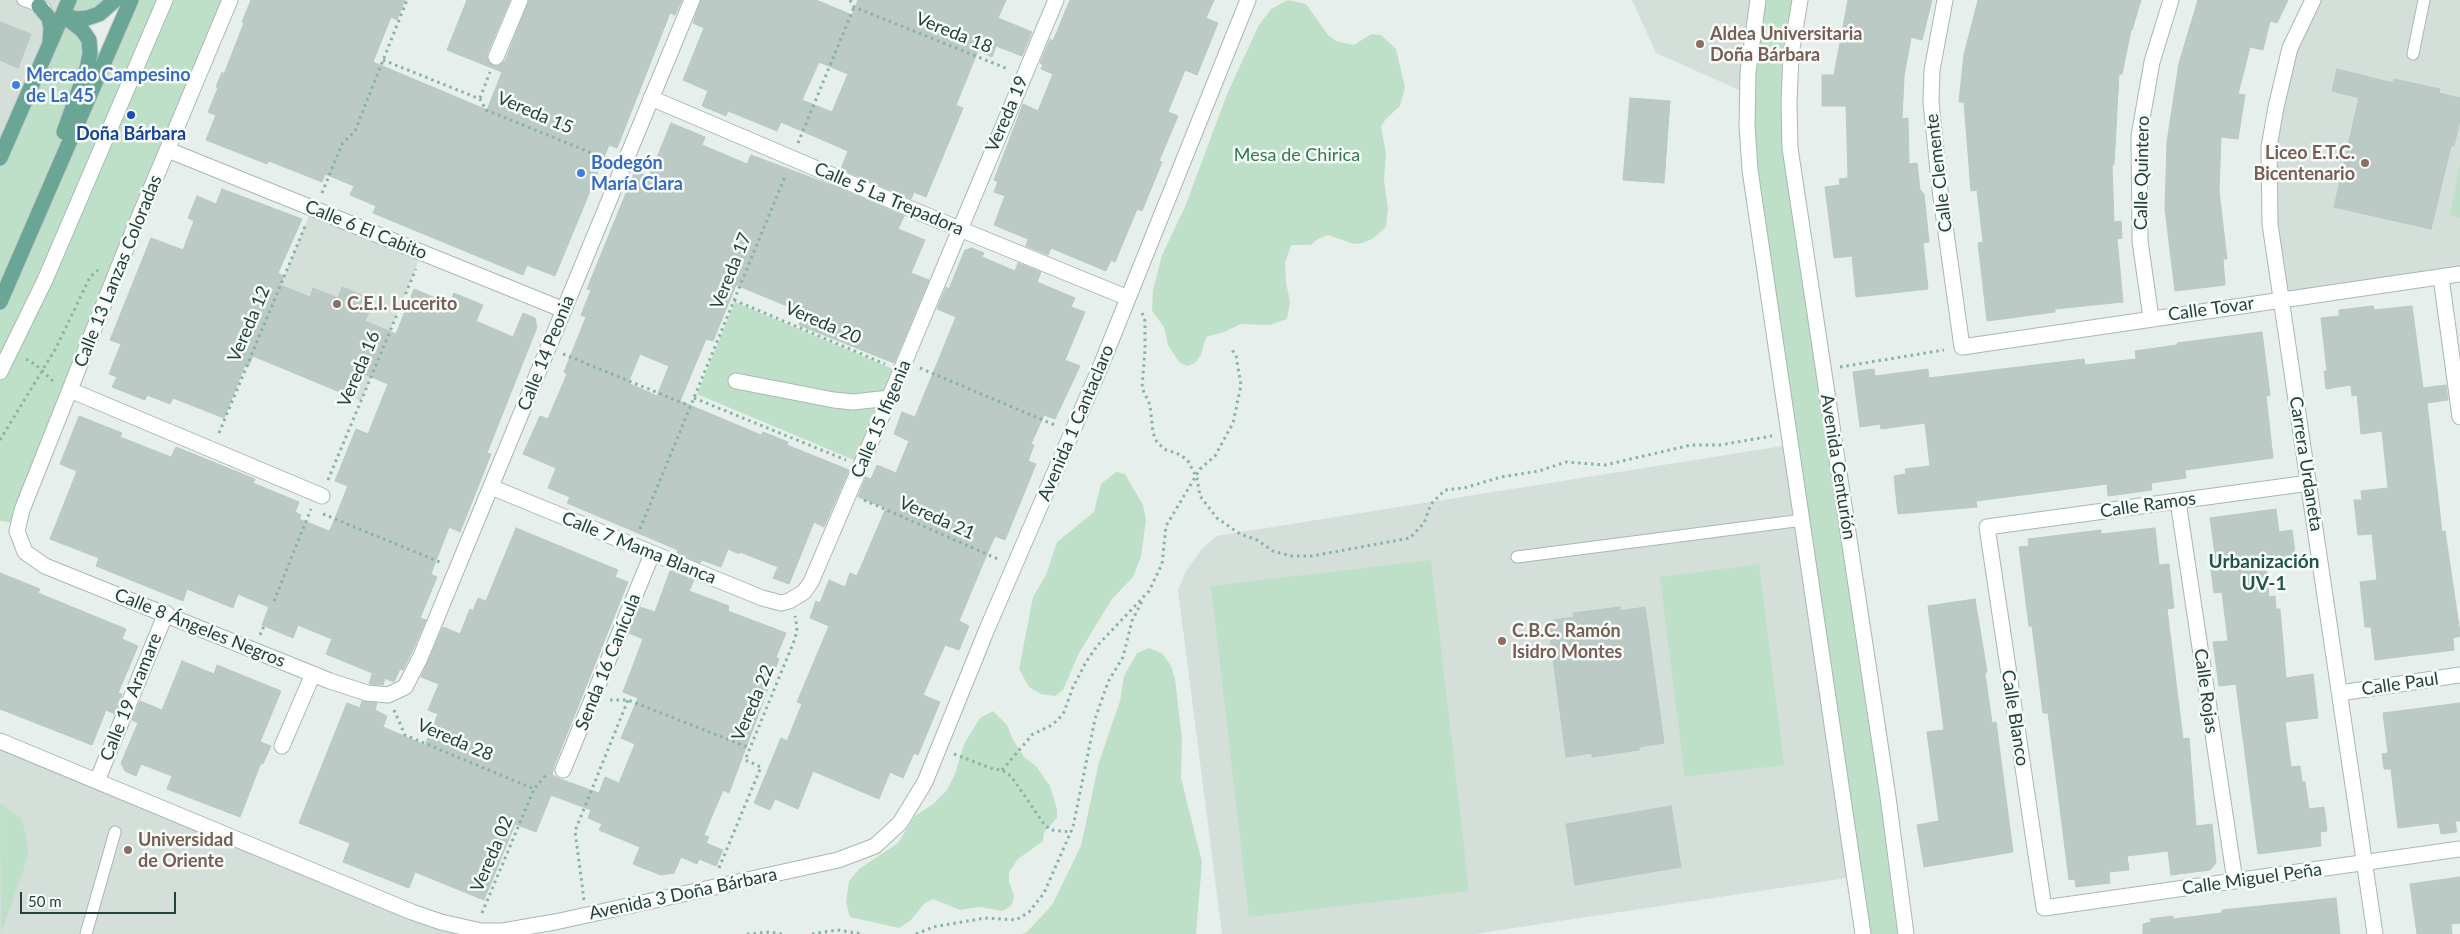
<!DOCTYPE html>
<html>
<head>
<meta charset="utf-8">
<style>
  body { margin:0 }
  #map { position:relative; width:2460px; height:934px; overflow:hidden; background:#e6efeb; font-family:Lato,sans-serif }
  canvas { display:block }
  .scale { position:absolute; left:20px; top:892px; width:156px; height:22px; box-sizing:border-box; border:2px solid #24423a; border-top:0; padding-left:6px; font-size:15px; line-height:18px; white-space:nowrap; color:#24423a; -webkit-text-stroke:4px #f7fbf9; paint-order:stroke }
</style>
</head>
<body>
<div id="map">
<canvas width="2460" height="934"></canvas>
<div class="scale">50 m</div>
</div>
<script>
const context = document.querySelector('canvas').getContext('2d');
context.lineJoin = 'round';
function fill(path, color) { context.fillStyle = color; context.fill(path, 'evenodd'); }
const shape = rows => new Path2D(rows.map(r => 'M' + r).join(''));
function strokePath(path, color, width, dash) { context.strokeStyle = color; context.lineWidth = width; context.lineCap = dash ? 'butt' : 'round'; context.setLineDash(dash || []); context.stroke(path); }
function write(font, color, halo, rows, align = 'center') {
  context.font = font + ' Lato,sans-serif'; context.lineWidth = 5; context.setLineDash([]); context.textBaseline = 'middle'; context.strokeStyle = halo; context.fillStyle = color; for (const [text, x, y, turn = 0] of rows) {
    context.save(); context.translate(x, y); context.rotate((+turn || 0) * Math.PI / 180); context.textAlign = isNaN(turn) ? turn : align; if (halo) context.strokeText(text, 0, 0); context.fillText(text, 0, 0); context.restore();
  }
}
const built = shape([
  [0,0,69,0,16,121,0,136],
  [1632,0,1756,0,1746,93,1656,53],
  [2313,0,2460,0,2460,274,2280,299,2277,277,2276,107],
  [312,208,422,253,361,401,253,355],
  [1789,445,1853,877,1474,934,1222,934,1178,590,1186,571,1201,550,1216,536],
  [0,744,471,934,0,934]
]);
const green = shape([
  [69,0,115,0,87,18,89,40,62,143,131,0,165,0,0,372,0,136,16,121],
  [166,0,229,0,16,523,0,521,0,375],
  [1288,0,1306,4,1328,35,1336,41,1354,45,1371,34,1381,35,1396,49,1405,87,1400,106,1386,119,1381,126,1386,154,1384,180,1388,208,1386,227,1372,239,1363,243,1354,244,1328,235,1318,239,1311,245,1291,245,1285,263,1286,283,1290,301,1287,319,1269,325,1241,324,1224,332,1206,337,1201,355,1195,363,1187,366,1179,362,1168,345,1164,327,1152,311,1153,290,1162,255,1185,207,1227,94,1259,25,1271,9],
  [1758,0,1800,0,1789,103,1906,934,1863,934,1750,170],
  [2460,164,2460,218,2450,215],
  [735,302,900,372,861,463,697,394],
  [1116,472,1125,474,1143,505,1146,520,1141,557,1133,577,1112,599,1079,653,1063,690,1055,696,1041,694,1029,687,1019,669,1033,597,1046,575,1057,542,1094,512,1101,484],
  [1431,560,1469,891,1249,917,1211,586],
  [1759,564,1784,765,1685,777,1660,577],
  [1149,648,1163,654,1171,666,1175,679,1182,738,1181,778,1202,862,1196,934,1022,934,1027,932,1052,905,1081,846,1099,762,1120,701,1124,676,1137,653],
  [993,711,1007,725,1012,738,1024,757,1036,766,1050,786,1057,809,1057,818,1044,832,1043,841,1018,859,1009,872,1009,882,1014,896,1012,905,1003,911,979,907,960,910,933,899,924,904,911,920,899,928,850,917,846,902,849,881,859,869,898,843,915,816,933,804,947,790,955,774,964,744,980,718],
  [0,803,21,818,26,834,28,856,1,934]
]);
const building = shape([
  [251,0,405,0,397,20,391,17,373,62,487,110,502,72,447,50,467,0,510,0,487,54,489,63,497,66,505,61,529,0,682,0,675,15,670,13,617,148,609,145,555,276,527,265,523,275,373,213,376,206,350,195,354,186,325,174,322,182,269,161,267,164,206,140,216,115,208,112,218,88,216,87,222,72,224,74,244,23,242,22,251,0],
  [701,0,816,0,852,15,858,0,1006,0,998,18,1032,32,1022,56,996,46,992,57,978,51,956,105,963,108,926,197,914,192,911,199,841,169,848,151,781,122,777,131,728,111,726,116,702,106,708,91,683,80,704,28,693,23,701,0],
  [819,62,848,74,832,112,802,100,819,62],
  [1070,0,1214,0,1206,18,1218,23,1197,75,1185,70,1168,112,1178,116,1159,161,1162,162,1142,211,1137,209,1115,262,1111,260,1106,271,1051,248,1048,255,1026,246,1028,239,994,225,1005,196,994,192,998,182,994,180,1023,104,1038,111,1053,74,1041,69,1043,65,1040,63,1050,39,1053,41,1070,0],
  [1848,0,1932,0,1922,40,1911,37,1904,77,1902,119,1908,118,1909,164,1917,163,1920,190,1924,194,1929,242,1923,243,1928,289,1856,297,1852,256,1834,258,1825,187,1840,185,1839,179,1848,178,1846,106,1822,106,1822,75,1834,75,1848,0],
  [1978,0,2141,0,2132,30,2131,30,2122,74,2119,74,2114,165,2112,165,2114,222,2121,221,2122,238,2117,239,2123,302,2055,309,2055,312,1987,321,1978,243,1983,242,1977,190,1971,191,1964,102,1959,102,1964,55,1978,0],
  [2198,0,2288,0,2277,23,2270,21,2263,50,2250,47,2238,94,2245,95,2238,139,2221,137,2219,191,2227,259,2223,259,2225,285,2175,291,2165,209,2167,142,2179,63,2198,0],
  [0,22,31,34,18,68,0,60,0,22],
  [2337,69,2393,83,2394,79,2440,89,2439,93,2460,98,2460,121,2454,146,2451,146,2431,229,2334,207,2359,98,2332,91,2337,69],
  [1630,98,1670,101,1664,183,1623,180,1630,98],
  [671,123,705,137,702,145,747,164,751,155,834,186,904,216,898,229,925,240,911,273,929,280,894,363,799,325,804,313,736,285,713,341,706,339,680,401,761,435,763,432,788,442,787,445,849,470,824,527,814,522,789,584,773,578,778,567,740,552,739,554,728,549,721,567,702,560,700,563,677,553,678,550,567,503,570,497,548,488,556,468,523,454,540,416,548,419,567,374,564,372,586,317,581,315,591,290,587,289,635,171,649,177,671,123],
  [640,354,669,366,657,396,628,383,640,354],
  [222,189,302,219,278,273,284,276,280,285,310,297,313,288,338,298,342,287,374,300,365,321,396,334,414,289,450,304,454,293,483,305,476,321,513,337,523,313,535,318,537,327,487,453,491,454,460,532,449,527,431,574,437,577,420,618,426,620,411,654,403,670,400,669,394,682,326,654,332,639,298,625,293,638,262,625,269,607,238,594,233,608,187,589,183,601,96,566,99,558,50,539,77,471,60,464,79,416,122,433,120,437,171,457,176,447,255,479,253,483,299,502,295,512,301,515,299,519,329,531,331,528,348,486,335,481,356,429,368,434,388,384,357,371,347,395,253,356,248,367,245,365,224,418,173,398,170,404,147,395,145,400,112,387,117,377,109,374,121,344,110,340,151,238,183,250,194,221,188,218,197,196,216,204,222,189],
  [972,248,984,253,982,257,1015,271,1018,263,1041,272,1037,282,1075,298,1071,307,1085,312,1065,360,1080,366,1055,419,1044,415,1031,444,1034,445,1028,461,1036,464,1005,540,995,536,990,547,959,621,969,626,959,650,945,645,923,695,940,702,918,755,914,753,903,778,890,772,879,799,813,771,798,809,775,799,770,810,754,803,781,738,787,741,802,704,797,702,829,626,810,618,816,601,820,603,829,580,845,587,850,573,857,576,886,508,858,497,866,477,871,479,877,465,896,473,909,441,894,434,902,412,915,417,956,317,937,309,946,287,949,289,965,250,972,248],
  [2373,306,2374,310,2412,306,2423,388,2446,385,2448,400,2427,403,2442,532,2445,531,2460,633,2460,636,2453,638,2454,650,2375,660,2371,627,2365,627,2360,582,2377,580,2372,534,2358,535,2354,500,2362,500,2361,491,2388,488,2382,431,2361,434,2357,395,2352,396,2351,385,2326,389,2324,371,2327,371,2321,318,2339,316,2339,310,2373,306],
  [2262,332,2270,395,2266,396,2273,458,2185,470,2186,478,2151,483,2152,490,2108,496,2107,484,1976,501,1977,507,1898,514,1894,476,1906,474,1905,469,1930,466,1925,423,1881,429,1880,424,1860,427,1853,372,1874,369,1875,376,1928,369,1929,378,2084,359,2085,365,2136,359,2135,351,2177,345,2177,343,2262,332],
  [2276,509,2279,532,2292,530,2296,561,2266,564,2269,597,2275,596,2276,609,2280,609,2286,678,2313,674,2318,718,2285,722,2291,767,2300,766,2302,782,2305,782,2309,809,2324,807,2327,831,2320,832,2321,846,2258,854,2236,684,2219,686,2213,642,2228,641,2222,592,2214,593,2210,562,2216,561,2210,518,2276,509],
  [516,528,618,570,615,577,628,582,554,766,552,775,560,779,599,793,605,777,619,783,635,744,621,738,638,698,623,692,643,639,629,633,640,607,655,612,670,571,694,580,689,591,729,606,728,611,786,633,776,657,779,659,729,793,723,790,704,835,709,837,706,843,723,850,716,866,699,859,697,864,681,857,674,873,661,875,633,864,640,847,599,830,602,824,588,818,591,810,551,795,536,832,515,824,484,900,415,872,409,888,343,862,350,843,299,823,347,703,360,708,362,701,377,703,375,710,387,716,383,727,425,745,438,714,428,710,439,684,421,677,443,627,460,634,470,609,473,611,478,598,486,601,516,528],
  [2155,528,2159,565,2169,564,2174,608,2167,609,2183,739,2189,738,2196,826,2212,824,2216,863,2210,870,2171,875,2168,851,2127,856,2129,870,2109,872,2110,883,2076,887,2075,879,2069,880,2048,713,2043,713,2032,626,2029,626,2019,547,2029,546,2028,539,2101,530,2101,534,2155,528],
  [0,573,40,589,38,593,126,629,122,639,138,646,118,693,122,694,115,714,106,710,92,745,0,709,0,573],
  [1975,599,1987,672,1985,673,1992,723,1996,722,2013,852,1924,867,1917,825,1939,821,1927,732,1944,730,1928,606,1975,599],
  [1620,607,1620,611,1645,607,1664,743,1639,747,1639,750,1592,757,1592,753,1566,757,1548,621,1574,617,1573,613,1620,607],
  [182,661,214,674,217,665,281,691,260,742,271,746,263,764,261,763,240,817,167,789,172,776,141,764,136,776,125,771,121,763,138,723,132,720,140,701,162,710,182,661],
  [372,674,385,678,383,685,369,684,372,674],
  [2460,703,2460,821,2455,821,2457,832,2441,834,2439,823,2398,828,2391,769,2384,769,2382,754,2388,753,2383,713,2460,703],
  [1671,806,1681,867,1575,885,1566,824,1671,806],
  [2460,877,2460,923,2451,924,2452,934,2417,934,2410,884,2460,877],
  [2336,898,2340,934,2143,934,2143,924,2151,922,2150,919,2173,916,2173,919,2222,913,2222,910,2336,898]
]);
const path = shape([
  [850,0,854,7,1008,69],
  [383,60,480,99,486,110,609,160],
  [480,98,490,72],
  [798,143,854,7],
  [322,193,342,144,355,131,407,0],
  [734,300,885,364],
  [1142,313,1145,321,1145,350,1142,388,1150,405,1153,433,1157,442,1164,449,1181,455,1188,461,1197,478,1200,496,1217,518,1240,534,1257,540,1273,551,1291,556,1312,556,1410,538,1424,523,1431,504,1445,490,1464,488,1501,477,1539,471,1566,462,1605,465,1691,445,1720,445,1772,436],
  [563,354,690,406],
  [26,359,36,365,54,382],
  [1840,367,1944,350],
  [920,368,1057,426],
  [694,398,846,460],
  [219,433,306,224],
  [0,440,56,348,90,277,98,270],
  [328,480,416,269],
  [864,500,998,559],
  [323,514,442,563],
  [640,529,786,174],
  [274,601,311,509],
  [260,635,264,626],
  [610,700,628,700,750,748],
  [394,710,405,735,534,789],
  [954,754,993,769,1002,770,1011,776,1044,824,1051,830,1071,832],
  [1002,770,1033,734,1050,726,1058,720,1064,712,1073,687,1086,662,1097,646,1149,591,1162,564,1166,526,1200,469,1215,456,1233,423,1241,385,1236,356,1231,348],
  [719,868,761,767,745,760,795,639,797,628,795,616],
  [584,900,575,831,628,700],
  [482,913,534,789,546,775],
  [747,934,769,932,782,934],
  [812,934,837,930,863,934],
  [916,934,933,927,985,918,1016,920,1029,912,1044,893,1073,827,1095,719,1108,682,1123,657,1132,621,1143,599]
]);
const service = shape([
  [23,0,45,8],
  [2413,54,2424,0],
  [1517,557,1803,520],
  [86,934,115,832]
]);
const minor = shape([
  [230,0,129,241,22,510,17,531,25,552,45,566,330,681,367,693,388,695,405,687,420,658,692,0],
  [1758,0,1748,72,1747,125,1750,170,1863,934],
  [1800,0,1791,54,1789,103,1790,148,1888,797,1906,934],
  [1945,0,1932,70,1931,102,1940,190,1962,347,2460,274],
  [2313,0,2290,48,2276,107,2269,147,2270,224,2375,934],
  [496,57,520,0],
  [651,98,911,209,1128,298],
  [168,150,564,310],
  [2441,277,2460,417],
  [2151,318,2140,241,2139,136,2152,62,2171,0],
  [0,372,45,280,165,0],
  [736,381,834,400,853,402,890,398],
  [70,390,322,496],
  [2309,483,1987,527,2044,908,2460,849],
  [491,487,762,598,781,603,789,601,804,592,811,582,868,449,1056,0],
  [2178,501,2235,881],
  [2340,693,2460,675],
  [0,741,412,912,441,922,481,931,503,931,555,922,838,860,875,846,900,823,925,782,987,629,1102,363,1248,0],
  [282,746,313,674],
  [563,770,652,554],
  [97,781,166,613]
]);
const primary = shape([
  [39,6,49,18,51,28,50,41],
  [63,15,82,30,89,40,90,54,87,68,64,132],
  [66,16,77,19,87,18,99,14,115,0],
  [0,158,69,0],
  [0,302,131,0]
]);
const markers = [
  [1700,44,5,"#8d6e63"],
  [16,85,5,"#3f7fe0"],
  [131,115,5,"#1a4fb4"],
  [2365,163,5,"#8d6e63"],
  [581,173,5,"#3f7fe0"],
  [337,304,5,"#8d6e63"],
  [1502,641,5,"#8d6e63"],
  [128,850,5,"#8d6e63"]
];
const streetNames = [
  ["Vereda 18",954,33,22],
  ["Vereda 15",535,113,23],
  ["Vereda 19",1007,114,-67],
  ["Calle Clemente",1939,173,-97],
  ["Calle Quintero",2142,173,-89],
  ["Calle 5 La Trepadora",889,199,23],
  ["Calle 6 El Cabito",366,230,22],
  ["Calle 13 Lanzas Coloradas",118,271,-68],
  ["Vereda 17",731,271,-68],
  ["Calle Tovar",2211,309,-8],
  ["Vereda 20",823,323,23],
  ["Vereda 12",249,324,-67],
  ["Calle 14 Peonia",546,353,-68],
  ["Vereda 16",359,369,-67],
  ["Calle 15 Ifigenia",881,419,-67],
  ["Avenida 1 Cantaclaro",1076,423,-67],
  ["Carrera Urdaneta",2306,464,81],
  ["Avenida Centurión",1838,467,81],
  ["Calle Ramos",2148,505,-8],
  ["Vereda 21",937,518,24],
  ["Calle 7 Mama Blanca",639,548,22],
  ["Calle 8 Ángeles Negros",200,628,22],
  ["Senda 16 Canícula",608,662,-68],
  ["Calle Paul",2400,684,-8],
  ["Calle Rojas",2206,691,82],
  ["Calle 19 Aramare",131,697,-68],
  ["Vereda 22",753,703,-67],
  ["Calle Blanco",2015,718,81],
  ["Vereda 28",455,740,23],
  ["Vereda 02",492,854,-67],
  ["Calle Miguel Peña",2252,879,-8],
  ["Avenida 3 Doña Bárbara",683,894,-12]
];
const educationNames = [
  ["Aldea Universitaria",1710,34],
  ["Doña Bárbara",1710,55],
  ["Liceo E.T.C.",2355,153,"right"],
  ["Bicentenario",2355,174,"right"],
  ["C.E.I. Lucerito",347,304],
  ["C.B.C. Ramón",1512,631],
  ["Isidro Montes",1512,652],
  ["Universidad",138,840],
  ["de Oriente",138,861]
];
const shopNames = [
  ["Mercado Campesino",26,75],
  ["de La 45",26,96],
  ["Bodegón",591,163],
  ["María Clara",591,184]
];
const transitNames = [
  ["Doña Bárbara",131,134]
];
const parkNames = [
  ["Mesa de Chirica",1297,155]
];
const neighbourhoodNames = [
  ["Urbanización",2264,562],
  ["UV-1",2264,584]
];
fill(built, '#d4dfda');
fill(green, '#bfe0c8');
fill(building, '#bbcac4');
strokePath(building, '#b8c9c2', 1);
strokePath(service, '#a8b8b2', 13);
strokePath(minor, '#a8b8b2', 17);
strokePath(primary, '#c2cac8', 17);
strokePath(path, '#86b3a5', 3, [2.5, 4]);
strokePath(service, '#fff', 11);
strokePath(minor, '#fff', 15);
strokePath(primary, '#6aa596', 15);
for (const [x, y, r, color] of markers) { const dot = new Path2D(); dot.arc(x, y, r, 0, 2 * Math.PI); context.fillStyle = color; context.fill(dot); strokePath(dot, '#f7fbf9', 2); }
write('18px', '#24423a', '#f7fbf9', streetNames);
write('bold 18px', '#785e54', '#f7fbf9', educationNames, 'left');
write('bold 18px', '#366cbe', '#f7fbf9', shopNames, 'left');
write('bold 18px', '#164399', '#f7fbf9', transitNames);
write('18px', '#2d7a4b', '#f7fbf9', parkNames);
write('bold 19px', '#1f5548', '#f7fbf9', neighbourhoodNames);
</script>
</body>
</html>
